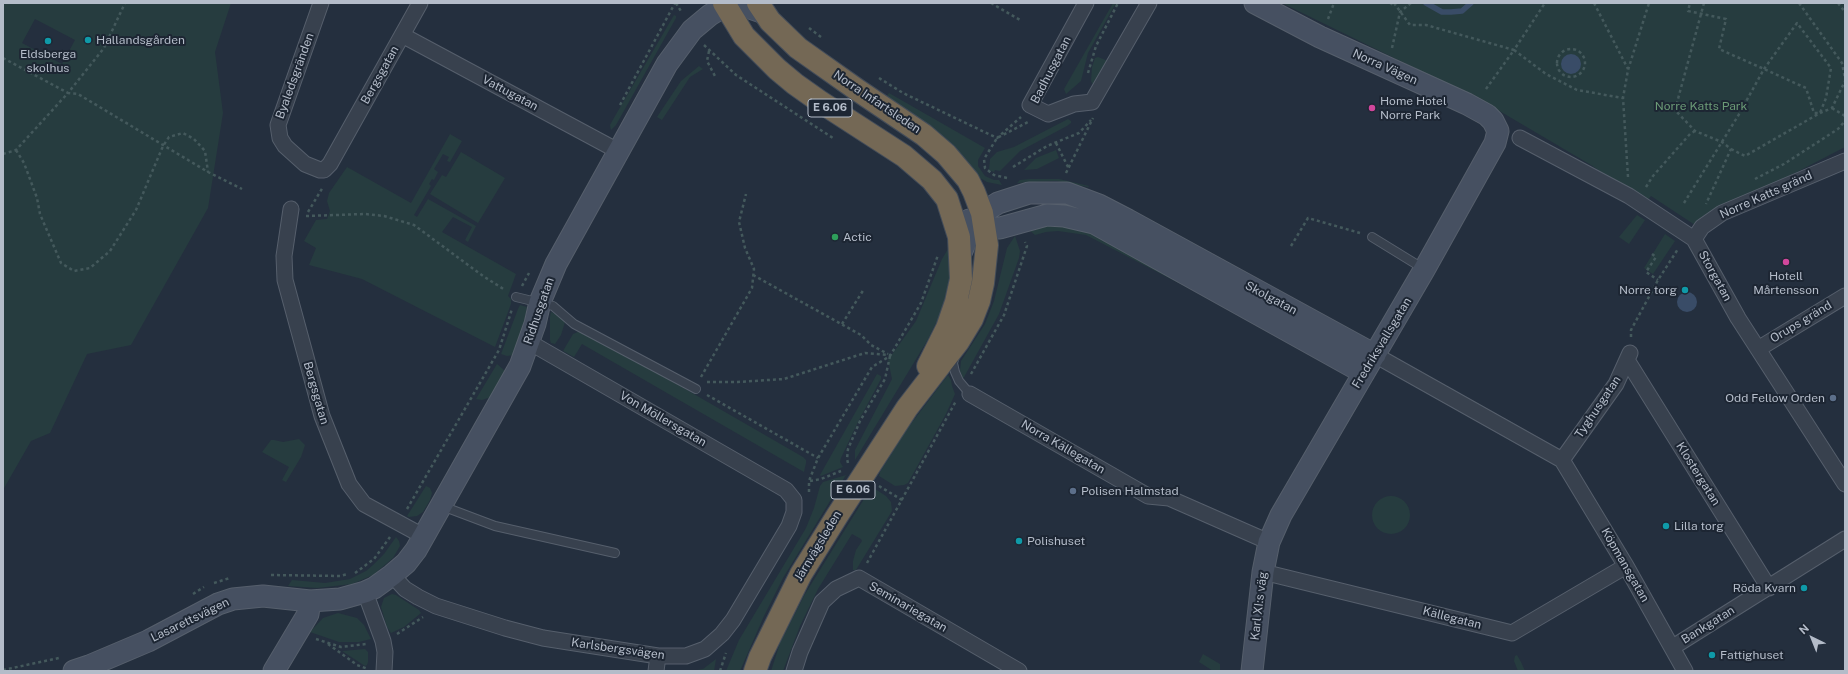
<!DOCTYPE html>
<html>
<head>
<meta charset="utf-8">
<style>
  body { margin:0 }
  #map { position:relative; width:1848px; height:674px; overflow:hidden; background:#242f3e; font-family:"Public Sans",sans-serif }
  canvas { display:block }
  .frame { position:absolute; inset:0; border:4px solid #b4bcc9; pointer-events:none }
  .north { position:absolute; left:1792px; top:618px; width:40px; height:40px; -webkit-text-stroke:3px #1d2633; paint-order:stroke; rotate:317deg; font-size:11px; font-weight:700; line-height:16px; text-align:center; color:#b4bcc9 }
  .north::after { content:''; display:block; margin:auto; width:14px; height:18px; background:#b4bcc9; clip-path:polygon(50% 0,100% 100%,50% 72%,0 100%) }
</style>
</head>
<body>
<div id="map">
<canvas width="1848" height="674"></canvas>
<div class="frame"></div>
<div class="north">N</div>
</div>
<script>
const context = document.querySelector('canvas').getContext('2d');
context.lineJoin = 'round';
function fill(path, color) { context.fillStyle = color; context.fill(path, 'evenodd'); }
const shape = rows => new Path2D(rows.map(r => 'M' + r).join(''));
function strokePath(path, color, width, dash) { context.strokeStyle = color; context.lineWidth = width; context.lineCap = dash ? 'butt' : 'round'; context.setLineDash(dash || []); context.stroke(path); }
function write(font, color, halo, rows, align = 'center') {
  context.font = font + ' "Public Sans",sans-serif'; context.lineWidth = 4; context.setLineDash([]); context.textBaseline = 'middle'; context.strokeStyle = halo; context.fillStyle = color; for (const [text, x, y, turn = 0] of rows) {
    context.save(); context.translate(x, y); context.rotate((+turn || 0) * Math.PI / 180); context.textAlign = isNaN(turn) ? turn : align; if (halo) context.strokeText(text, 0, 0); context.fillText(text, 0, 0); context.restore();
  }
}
const green = shape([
  [3,3,231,3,215,52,223,113,208,208,131,345,87,354,50,433,31,441,3,490],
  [35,19,75,40,62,64,22,43],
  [1113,3,1116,3,1088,53,1081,81,1066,94,1064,89],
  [1282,3,1845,3,1845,147,1695,225,1651,196,1647,201,1625,189,1591,165,1486,103],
  [674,15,676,16,676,18,616,125,611,130,610,125,615,116],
  [1098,57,1108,61,1094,87,1091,81,1092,67,1095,58],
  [699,66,703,69,690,77,662,120,657,117,681,81],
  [889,93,985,148,978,160,978,166,985,176,994,180,999,180,1002,185,987,182,980,178,886,97],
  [1068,119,1071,121,1071,123,1067,126,1020,151,1000,171,995,170,994,172,989,170,990,159,997,152,1014,147],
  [450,134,462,141,450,162,447,161,449,157,443,154,434,169,438,172,434,180,432,179,429,184,431,186,414,215,417,217,428,199,476,226,468,242,465,240,472,227,453,217,442,232,516,274,508,296,511,299,511,304,495,347,362,279,309,265,316,248,304,241,316,220,327,219,330,211,327,201,329,193,347,167,411,203],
  [1056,150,1059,158,1037,169,1024,170,1036,158],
  [461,152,505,178,478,223,430,194,442,175,446,177],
  [1030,179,1059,179,1089,186,1088,187,1056,181,1017,183,1020,180],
  [1637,215,1645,220,1629,244,1619,237],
  [1053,225,1072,226,1089,231,1192,289,1192,290,1086,235,1058,231,1046,232,1035,235,1029,230],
  [1665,234,1675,241,1653,274,1644,268],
  [1015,236,1020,251,1019,258,999,314,963,379,960,371,961,361,985,324,994,301,1007,248],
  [948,249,950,266,949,280,942,311,927,341,855,460,855,450,892,379,888,360,916,321,942,259],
  [520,305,527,307,523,330,514,355,507,356,501,354,518,309],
  [551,312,563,318,565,322,561,335,555,344,551,343,550,340,550,317],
  [583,330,803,457,806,460,806,463,804,472,582,344,574,357,563,351,573,334],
  [497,364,504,370,504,373,491,397,482,400,476,399],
  [877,374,881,376,881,379,858,422,841,458,840,462,843,467,821,476,820,475],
  [948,375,951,380,952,386,955,394,946,414,908,483,904,485,895,486,879,476,880,472,907,429],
  [274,440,283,442,299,439,305,445,301,457,286,482,282,480,289,467,262,452,271,440],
  [846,475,783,578,764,616,740,671,726,671,739,640,806,528,814,508,820,486,823,482],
  [426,486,430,488,432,493,430,500,423,512,417,516,409,517,407,516],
  [872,487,886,496,891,502,892,511,856,570,853,570,853,561,856,550,862,541,861,539,852,534,818,589,800,626,783,671,771,671,780,643,805,594,869,491,871,500,874,498],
  '1372 515a19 19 0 1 1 38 0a19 19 0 1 1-38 0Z',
  [396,537,399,541,400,546,393,558,373,575,352,584,317,588,288,586,292,580,325,583,350,579,366,571,373,565,384,554],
  [392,594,396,595,419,610,421,613,404,627,391,633,387,627,381,607,384,598],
  [338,613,357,618,364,625,371,639,359,642,339,642,310,632,323,618],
  [365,649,368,652,368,662,367,665,365,666,342,651],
  [1203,654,1220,664,1220,671,1213,671,1199,662],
  [1517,655,1521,662,1525,671,1518,671,1514,661,1515,656],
  [716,659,714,671,691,671,703,669]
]);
const water = shape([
  '1561 64a10 10 0 1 1 20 0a10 10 0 1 1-20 0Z',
  '1677 302a10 10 0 1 1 20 0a10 10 0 1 1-20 0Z'
]);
const stream = shape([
  [1426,3,1442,12,1451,12,1462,11,1471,3]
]);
const path = shape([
  [676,3,682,13],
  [991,3,1020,20],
  [1390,3,1395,6],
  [1394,3,1410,25,1426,25,1514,50,1545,3],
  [1594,3,1628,69],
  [1704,3,1675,110,1695,131,1722,142,1731,149,1706,204],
  [1799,3,1842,63,1845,79],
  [1838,3,1845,12],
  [1328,19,1334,3],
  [809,28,821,37],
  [704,45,736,75,833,138],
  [1392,48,1400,12,1411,3],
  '1557 63a14 14 0 1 1 28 0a14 14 0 1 1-28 0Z',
  [709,51,707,61,716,78],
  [3,58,68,93,104,48,125,3],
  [1088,73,1096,46,1118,3],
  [879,78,903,93,997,138,1021,117],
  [1486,89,1514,50,1546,74,1577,90,1623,98],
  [620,105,675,3],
  [1832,108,1845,116],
  [1056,143,1069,169],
  [1731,149,1745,156,1820,113,1832,108,1845,81],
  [16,150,24,163,37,198,40,214,61,263,74,271,90,268,110,251,136,210,163,146,169,137,183,133,194,139,205,151,208,172],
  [3,154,16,150,68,93,78,94,208,172,242,189],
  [1013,167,1047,146,1079,133,1091,120],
  [1066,173,1093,118],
  [1628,177,1623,98,1628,70,1649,3],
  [1007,178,994,175,985,168,984,159,997,138,1028,122],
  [1755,179,1784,164,1838,129,1845,121],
  [1646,187,1653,176,1690,134,1695,131],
  [1684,203,1738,116,1764,69,1797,23,1831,68,1826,98,1820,113,1814,113,1806,88,1764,69,1719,49,1726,19,1688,11,1690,3],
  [308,212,323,187],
  [306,216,365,214,384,216,414,225,483,276,505,290],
  [1291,246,1308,218,1360,233],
  [1652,254,1656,257,1646,272,1658,280],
  [753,275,861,335,871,345,888,354],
  [522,286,529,273],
  [842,324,864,289],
  [1631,337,1631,330,1658,280,1678,249],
  [971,374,1004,315,1027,246,1025,242],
  [701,377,752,288,754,269,745,248,739,222,746,194],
  [707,382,738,382,784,379,865,353,890,355],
  [707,395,818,458],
  [848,463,847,459,848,449,860,421,885,379,890,356],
  [810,481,821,479,841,471],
  [879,486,902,500],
  [809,492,809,481,818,458,872,367,890,356,921,303,938,255],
  [407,509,499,350,512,309],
  [867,563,956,401],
  [355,573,374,559,390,537],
  [271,575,340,576,348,574],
  [214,583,230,578],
  [193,594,204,587],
  [397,634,423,617],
  [316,639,341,647,366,644],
  [328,644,357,665,368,669],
  [3,670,59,658],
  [720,671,726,653]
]);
const lane = shape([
  [1372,237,1424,269],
  [516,297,553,306,574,324,696,389],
  [955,356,953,363,955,372,959,381,970,394],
  [442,506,495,526,615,553]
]);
const street = shape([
  [321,3,278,125,280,138,285,146,305,164,320,170,324,170,330,164,420,3],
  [1086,3,1030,105,1048,114,1074,104,1092,102,1149,3],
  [402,35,618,151],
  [1520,138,1629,196,1694,239,1738,318,1845,484],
  [291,209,284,256,285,280,322,416,349,484,364,504,423,536],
  [1694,239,1702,227,1722,213,1845,161],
  [1758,349,1845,296],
  [1375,355,1562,460,1626,566,1685,671],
  [1627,360,1769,588],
  [970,394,1148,496,1169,498,1269,542],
  [1562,460,1616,384,1630,353],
  [1263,572,1512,633,1626,566],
  [392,575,405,589,418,597,436,606,505,628,543,638,658,656,686,656,705,649,722,634,733,620,789,526,794,512,794,500,786,490,529,342],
  [365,592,383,641,385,652,384,671],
  [1673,647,1845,539],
  [656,671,658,656],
  [794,671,800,652,822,602,836,589,859,578,1019,671]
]);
const secondary = shape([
  [969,220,986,228,1000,228,1047,215,1064,216,1094,223,1364,373],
  [961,253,973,224,982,213,998,203,1029,193,1067,193,1099,205,1128,220,1375,355],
  [74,671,89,666,148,641,218,604,233,599,263,596,310,601,340,599,365,592,374,588,392,575,406,563,416,550,520,366,535,324,540,302,556,264,667,64,692,30,710,15,725,6,738,4,764,13],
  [274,671,308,614,310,601],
  [1252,671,1263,572,1269,542,1281,515,1424,270,1495,143,1498,131,1493,121,1487,115,1467,104,1320,37,1255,3]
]);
const highway = shape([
  [724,3,744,36,777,69,795,84,819,101,904,156,932,180,947,199,959,237,961,279,956,302,947,328,928,366],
  [755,671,760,657,801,574,837,516,907,408,958,342,972,319,979,301,983,283,987,245,982,213,974,192,968,180,946,154,924,135,856,89,798,48,770,21,758,3]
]);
const markers = [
  [88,40,4,"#0f9aa8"],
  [48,41,4,"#0f9aa8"],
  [1372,108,4,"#d1479c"],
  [835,237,4,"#2e9e5b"],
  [1786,262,4,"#d1479c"],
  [1685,290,4,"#0f9aa8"],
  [1833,398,4,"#5c6f8a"],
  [1073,491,4,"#5c6f8a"],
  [1666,526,4,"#0f9aa8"],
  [1019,541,4,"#0f9aa8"],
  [1804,588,4,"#0f9aa8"],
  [1712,655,4,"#0f9aa8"]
];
const shields = [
  [830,108,44],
  [853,490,44]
];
const shieldNames = [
  ["E 6.06",830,108],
  ["E 6.06",853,490]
];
const poiNames = [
  ["Hallandsgården",96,40],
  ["Eldsberga",48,54,"center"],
  ["skolhus",48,68,"center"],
  ["Home Hotel",1380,101],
  ["Norre Park",1380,115],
  ["Actic",843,237],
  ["Hotell",1786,276,"center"],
  ["Mårtensson",1786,290,"center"],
  ["Norre torg",1677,290,"right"],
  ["Odd Fellow Orden",1825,398,"right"],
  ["Polisen Halmstad",1081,491],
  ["Lilla torg",1674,526],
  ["Polishuset",1027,541],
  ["Röda Kvarn",1796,588,"right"],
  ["Fattighuset",1720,655]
];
const streetNames = [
  ["Norra Vägen",1385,67,24],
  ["Badhusgatan",1051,70,-63],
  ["Bergsgatan",380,75,-61],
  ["Byaledsgränden",295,76,-70],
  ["Vattugatan",510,93,28],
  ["Norra Infartsleden",877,102,34],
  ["Norre Katts gränd",1766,195,-24],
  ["Storgatan",1715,276,61],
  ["Skolgatan",1271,298,28],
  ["Ridhusgatan",539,311,-71],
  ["Orups gränd",1801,322,-31],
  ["Fredriksvallsgatan",1382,343,-59],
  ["Bergsgatan",316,393,74],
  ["Tyghusgatan",1598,407,-56],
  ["Von Möllersgatan",663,419,30],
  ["Norra Källegatan",1063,447,30],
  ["Klostergatan",1698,474,58],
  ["Järnvägsleden",818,546,-59],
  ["Köpmansgatan",1625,565,60],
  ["Karl XI:s väg",1259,606,-83],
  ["Seminariegatan",908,607,30],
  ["Källegatan",1452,618,14],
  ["Lasarettsvägen",190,620,-26],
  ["Bankgatan",1708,625,-32],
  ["Karlsbergsvägen",618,649,8]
];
const parkNames = [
  ["Norre Katts Park",1701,106]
];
fill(green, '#263c3f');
fill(water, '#394c67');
strokePath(stream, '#394c67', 5.5);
strokePath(lane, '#565f6c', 10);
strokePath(street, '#565f6c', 17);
strokePath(secondary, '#565f6c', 23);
strokePath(highway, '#434c59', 24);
strokePath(path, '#44595c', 2.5, [3, 3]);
strokePath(lane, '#38414e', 8);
strokePath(street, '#38414e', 15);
strokePath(secondary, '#465061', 21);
strokePath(highway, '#746855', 22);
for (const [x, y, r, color] of markers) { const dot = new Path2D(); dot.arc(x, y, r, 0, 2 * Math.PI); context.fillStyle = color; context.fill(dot); strokePath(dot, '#1d2633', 1.5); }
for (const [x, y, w] of shields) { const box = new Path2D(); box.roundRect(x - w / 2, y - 9, w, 18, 3); context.fillStyle = '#1d2633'; context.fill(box); strokePath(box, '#b4bcc9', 1); }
write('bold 11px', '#b4bcc9', null, shieldNames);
write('12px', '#b4bcc9', '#1d2633', poiNames, 'left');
write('12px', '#b4bcc9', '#1d2633', streetNames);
write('12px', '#6b9a76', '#1d2633', parkNames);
</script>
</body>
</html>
